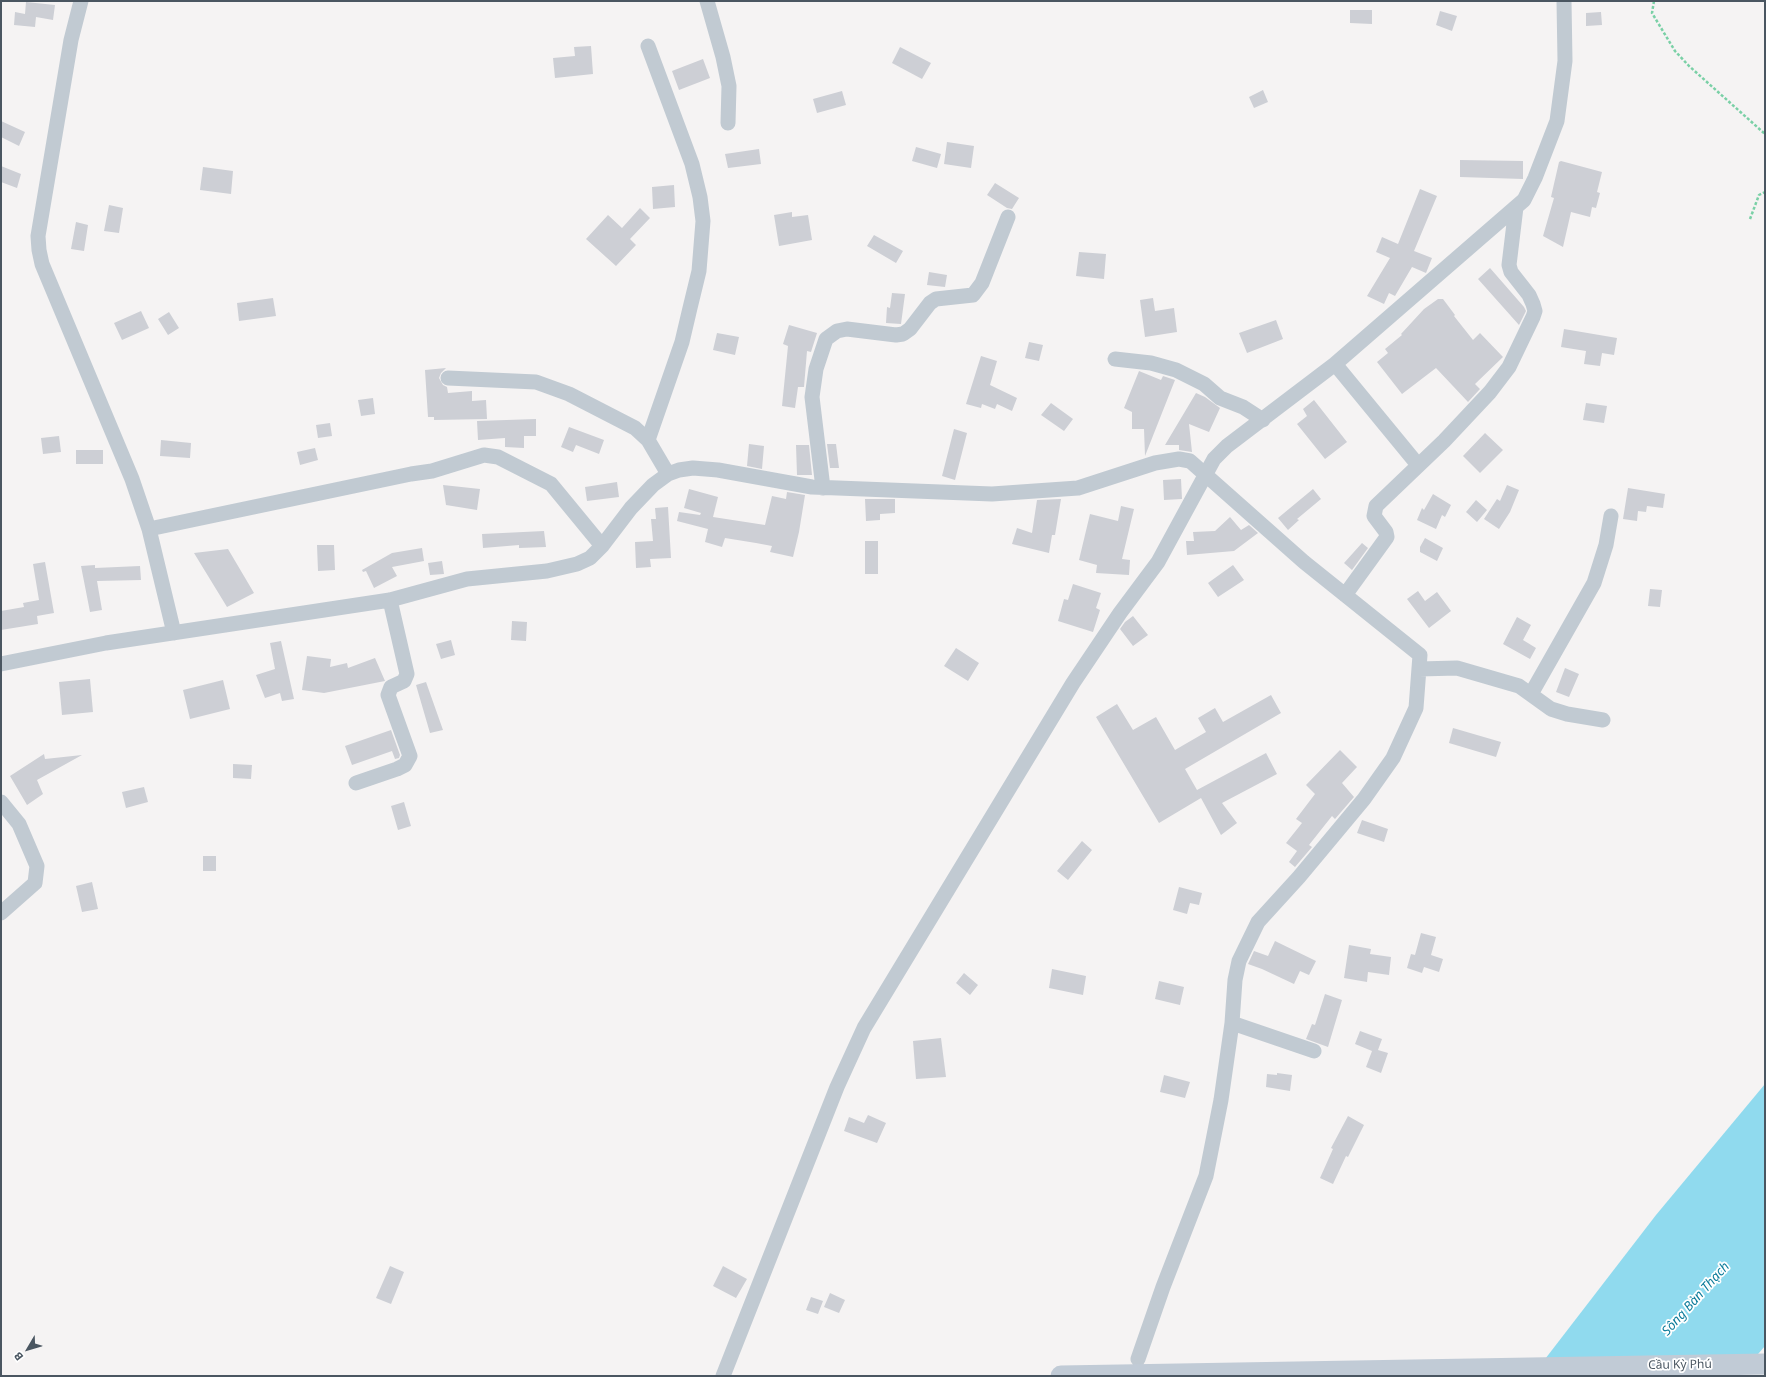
<!DOCTYPE html>
<html>
<head>
<meta charset="utf-8">
<style>
  body { margin:0 }
  #map { position:relative; width:1766px; height:1377px; overflow:hidden; background:#f5f3f3; font-family:"Noto Sans",sans-serif }
  canvas { display:block }
  .frame { position:absolute; inset:0; border:2px solid #4a5661; pointer-events:none }
  .north { position:absolute; left:8px; top:1329px; width:40px; height:40px; -webkit-text-stroke:3px #fff; paint-order:stroke; rotate:232deg; font-size:11px; font-weight:700; line-height:16px; text-align:center; color:#4a5661 }
  .north::after { content:''; display:block; margin:auto; width:14px; height:18px; background:#4a5661; clip-path:polygon(50% 0,100% 100%,50% 72%,0 100%) }
</style>
</head>
<body>
<div id="map">
<canvas width="1766" height="1377"></canvas>
<div class="frame"></div>
<div class="north">B</div>
</div>
<script>
const context = document.querySelector('canvas').getContext('2d');
context.lineJoin = 'round';
function fill(path, color) { context.fillStyle = color; context.fill(path, 'evenodd'); }
const shape = rows => new Path2D(rows.map(r => 'M' + r).join(''));
function strokePath(path, color, width, dash) { context.strokeStyle = color; context.lineWidth = width; context.lineCap = dash ? 'butt' : 'round'; context.setLineDash(dash || []); context.stroke(path); }
function write(font, color, halo, rows, align = 'center') {
  context.font = font + ' "Noto Sans",sans-serif'; context.lineWidth = 3.5; context.setLineDash([]); context.textBaseline = 'middle'; context.strokeStyle = halo; context.fillStyle = color; for (const [text, x, y, turn = 0] of rows) {
    context.save(); context.translate(x, y); context.rotate((+turn || 0) * Math.PI / 180); context.textAlign = isNaN(turn) ? turn : align; if (halo) context.strokeText(text, 0, 0); context.fillText(text, 0, 0); context.restore();
  }
}
const water = shape([
  [1765,1084,1765,1346,1739,1376,1532,1376,1656,1215]
]);
const building = shape([
  [26,2,55,5,53,20,36,17,35,27,14,25,15,12,25,14],
  [1350,10,1372,10,1372,24,1350,23],
  [1440,11,1457,16,1452,31,1436,25],
  [1601,12,1602,25,1586,26,1586,13],
  [591,46,593,74,555,78,553,58,575,56,574,47],
  [900,47,931,63,922,79,892,63],
  [703,59,710,78,679,90,672,71],
  [1263,90,1268,102,1254,108,1249,97],
  [842,91,846,105,817,113,813,99],
  [1,121,25,132,19,146,1,137],
  [947,142,974,146,971,168,944,164],
  [916,147,941,154,937,168,912,161],
  [759,149,761,164,728,168,725,154],
  [1460,160,1523,161,1523,179,1460,177],
  [1561,161,1602,172,1597,192,1600,193,1596,208,1592,207,1590,217,1571,212,1563,247,1543,236,1554,198,1551,197,1559,162],
  [1,166,21,174,17,188,1,182],
  [203,167,233,171,231,194,200,190],
  [995,183,1019,198,1012,209,1007,208,987,195],
  [674,185,675,207,653,209,652,187],
  [1420,189,1437,196,1414,251,1432,258,1426,273,1412,267,1395,296,1389,293,1384,304,1367,296,1390,258,1376,252,1382,237,1398,244],
  [109,205,123,208,119,233,104,231],
  [640,208,650,218,630,239,636,245,616,266,586,239,608,215,622,228],
  [792,212,792,217,808,215,812,240,779,246,774,215],
  [76,222,88,225,84,251,71,249],
  [874,235,903,251,896,263,867,246],
  [1079,252,1106,254,1104,279,1076,276],
  [1490,268,1524,307,1526,311,1519,325,1478,279],
  [929,272,947,275,945,287,927,285],
  [892,293,905,294,901,324,886,323,887,307,890,308],
  [273,298,276,316,239,321,237,303],
  [1153,298,1155,311,1174,308,1177,332,1145,337,1140,300],
  [1438,299,1443,299,1455,315,1454,316,1473,340,1480,333,1503,357,1475,384,1480,389,1468,402,1436,368,1402,394,1377,362,1388,353,1385,349,1402,335,1401,334,1424,309],
  [141,311,149,328,122,340,114,323],
  [169,312,179,328,168,335,158,319],
  [1276,320,1283,339,1247,353,1239,333],
  [789,325,817,333,811,352,807,351,804,387,798,387,795,408,782,406,788,346,783,344],
  [1564,329,1617,338,1614,355,1602,353,1600,366,1584,364,1586,351,1561,347],
  [717,333,739,337,735,355,713,350],
  [1029,342,1043,345,1039,361,1025,358],
  [981,356,997,361,990,385,1017,398,1012,411,997,404,995,409,982,404,981,408,966,404],
  [446,368,441,373,439,378,443,385,447,387,448,393,472,391,472,401,486,400,487,419,434,420,434,417,428,417,425,370],
  [1139,371,1161,380,1163,376,1175,380,1145,456,1144,429,1132,429,1132,412,1124,408],
  [1196,393,1205,397,1220,408,1209,432,1189,424,1192,452,1179,450,1179,445,1165,445],
  [373,398,375,414,361,416,358,400],
  [1314,400,1347,442,1325,459,1297,424,1307,416,1303,409],
  [1051,403,1073,419,1064,431,1041,415],
  [1586,403,1607,406,1604,423,1583,420],
  [536,419,536,436,524,436,524,448,505,447,505,438,478,440,477,421],
  [330,423,332,436,318,438,316,425],
  [569,427,604,440,599,454,576,445,573,452,561,447],
  [954,429,967,433,955,480,942,476],
  [1485,433,1503,450,1480,473,1463,456],
  [59,436,61,452,43,454,41,438],
  [161,440,191,443,190,458,160,456],
  [749,444,764,446,762,469,747,466],
  [827,444,836,444,839,468,830,468],
  [796,445,809,445,812,475,797,475],
  [315,448,318,460,300,465,297,452],
  [76,450,103,450,103,464,76,464],
  [1181,479,1182,499,1164,500,1163,480],
  [617,482,619,497,587,501,585,487],
  [443,485,480,489,477,510,446,505],
  [1507,485,1519,490,1510,512,1499,529,1484,519,1497,499,1500,501],
  [1628,488,1665,494,1663,508,1647,506,1646,512,1638,511,1637,521,1623,519],
  [689,489,718,497,713,517,765,525,772,496,786,499,787,492,805,495,799,532,793,557,770,552,772,546,756,543,725,538,722,547,705,542,708,529,677,521,679,512,700,515,701,513,684,508],
  [1313,489,1321,499,1297,519,1299,520,1288,530,1278,518],
  [1433,494,1451,505,1445,517,1442,515,1436,529,1417,520,1422,508,1424,510],
  [865,499,895,499,895,513,880,514,880,520,866,521],
  [1061,499,1055,535,1052,535,1049,553,1012,544,1017,528,1032,533,1037,500],
  [1476,500,1487,510,1477,522,1466,512],
  [1121,506,1134,509,1122,559,1130,560,1129,575,1096,573,1097,565,1079,560,1090,514,1118,521],
  [668,507,671,558,650,559,651,567,636,568,635,542,653,541,651,519,656,519,655,508],
  [1230,517,1241,530,1249,525,1258,533,1234,551,1187,555,1186,541,1194,541,1193,532,1215,531],
  [544,531,546,547,519,548,519,545,483,548,482,534],
  [1425,538,1443,548,1437,561,1420,552,1420,547],
  [865,541,878,541,878,574,865,574],
  [1362,543,1368,548,1352,570,1344,563],
  [317,545,334,545,335,570,318,571],
  [422,548,424,561,392,567,397,576,374,588,366,571,363,572,362,570,392,553],
  [228,549,254,593,227,607,194,553],
  [442,561,444,574,430,575,428,563],
  [45,562,54,613,37,616,38,624,1,630,1,611,24,607,23,603,39,600,33,564],
  [95,565,95,568,140,566,141,580,97,581,102,610,90,612,81,566],
  [1233,565,1244,580,1218,597,1208,583],
  [1073,584,1101,593,1096,608,1100,610,1093,632,1058,621,1064,599,1068,600],
  [1650,589,1662,590,1660,607,1648,606],
  [1418,591,1425,601,1437,592,1451,611,1429,628,1407,599],
  [1133,616,1148,635,1133,646,1120,629,1125,622],
  [1517,617,1531,625,1523,640,1536,648,1530,659,1503,644],
  [512,621,527,622,526,641,511,640],
  [451,640,455,655,441,659,436,644],
  [281,641,294,699,282,701,280,693,265,698,256,675,275,669,270,643],
  [956,648,979,663,968,681,944,666],
  [307,656,331,659,330,667,347,663,348,668,375,658,385,681,324,693,302,690],
  [1565,668,1579,674,1569,697,1556,692],
  [90,679,93,712,62,715,59,682],
  [223,680,230,709,190,719,183,690],
  [426,682,443,730,430,733,416,685],
  [1271,695,1281,713,1185,769,1197,790,1266,753,1277,774,1222,803,1237,823,1221,835,1201,798,1159,823,1096,717,1117,704,1133,730,1156,717,1175,750,1206,732,1198,718,1215,708,1223,722],
  [1453,728,1501,742,1496,757,1449,743],
  [391,730,400,755,399,758,395,759,392,751,352,765,345,746],
  [1340,750,1357,767,1342,783,1354,797,1335,819,1332,816,1309,845,1312,847,1295,867,1289,862,1297,851,1286,843,1302,823,1296,819,1315,794,1306,785],
  [44,754,45,759,82,755,37,780,43,794,27,805,10,776],
  [233,764,252,765,251,779,233,778],
  [144,787,148,802,126,808,122,792],
  [404,802,411,826,398,830,391,806],
  [1362,820,1388,829,1384,842,1357,833],
  [1082,841,1092,850,1068,880,1057,871],
  [203,856,216,856,216,871,203,871],
  [92,882,98,909,82,912,76,886],
  [1179,887,1202,893,1199,905,1190,903,1187,914,1173,910],
  [1421,933,1436,937,1431,955,1443,959,1439,972,1424,967,1422,973,1407,968,1411,954,1415,955],
  [1275,941,1316,961,1309,975,1300,971,1294,984,1262,969,1248,964,1254,951,1268,956],
  [1349,945,1371,949,1370,954,1391,957,1389,975,1368,972,1367,982,1344,978],
  [1052,969,1086,976,1083,995,1049,988],
  [964,973,978,985,970,995,956,983],
  [1159,981,1184,987,1180,1005,1155,999],
  [1325,994,1342,1000,1328,1047,1306,1039,1312,1024,1315,1025],
  [1360,1031,1382,1039,1378,1050,1388,1053,1381,1073,1366,1067,1372,1051,1355,1044],
  [941,1038,946,1077,916,1079,913,1041],
  [1277,1073,1292,1075,1290,1091,1266,1087,1267,1074,1277,1075],
  [1164,1075,1190,1082,1185,1098,1160,1092],
  [868,1115,886,1123,877,1143,844,1131,849,1117,864,1123],
  [1348,1116,1364,1125,1348,1157,1346,1156,1333,1184,1320,1178,1333,1149,1331,1148],
  [390,1266,404,1272,391,1304,376,1298],
  [723,1266,747,1279,736,1298,713,1286],
  [830,1293,845,1300,839,1313,824,1307],
  [811,1297,823,1301,818,1314,806,1310]
]);
const path = shape([
  [1654,1,1652,13,1675,51,1689,66,1765,134],
  [1750,219,1759,195,1765,192]
]);
const street = shape([
  [81,1,71,40,38,236,39,250,42,264,132,479,149,529,174,633],
  [707,1,723,57,729,86,728,123],
  [648,46,692,164,700,197,703,221,699,271,690,308,682,342,648,440],
  [1115,359,1151,363,1176,370,1204,384,1220,398,1243,407,1263,420],
  [1335,364,1418,465],
  [448,378,536,382,569,394,635,428,648,440,668,474],
  [823,488,812,397,816,369,826,339,837,331,847,329,896,335,903,334,910,329,930,303,936,299,973,295,982,283,1008,217],
  [149,529,411,474,432,471,484,455,498,457,551,484,602,546],
  [1345,595,1387,537,1386,532,1374,516,1376,506,1444,441,1490,392,1509,367,1533,317,1535,311,1533,304,1529,295,1511,272,1509,265,1516,207],
  [1,664,106,643,390,600,467,579,547,571,577,564,590,558,602,546,631,508,653,485,668,474,679,470,693,468,718,470,812,487,992,494,1078,488,1155,463,1179,459,1190,461,1304,562,1420,655,1416,708,1393,758,1364,799,1299,877,1258,922,1239,961,1235,980,1232,1023,1221,1100,1206,1176,1163,1287,1138,1359],
  [1419,669,1457,668,1519,686,1551,709,1567,714,1603,720],
  [1531,694,1594,583,1606,545,1611,516],
  [356,783,397,769,405,765,410,756,388,695,391,687,404,681,407,674,390,600],
  [1,802,19,824,37,866,35,883,1,913],
  [1232,1023,1314,1051],
  [723,1376,837,1087,864,1028,1073,683,1120,613,1158,562,1214,459,1227,446,1335,364,1524,200,1535,178,1557,121,1565,61,1564,1]
]);
const secondary = shape([
  [1061,1376,1765,1364]
]);
const streetNames = [
  ["Cầu Kỳ Phú",1680,1365,-1]
];
const waterNames = [
  ["Sông Bàn Thạch",1696,1299,-48]
];
fill(water, '#90daee');
fill(building, '#cdcfd5');
strokePath(path, '#7ad0a6', 2.5, [3, 2]);
strokePath(street, '#c1cad2', 15);
strokePath(secondary, '#c1cbd6', 21);
write('12px', '#4a5661', '#fff', streetNames);
write('italic 13px', '#0c7c9b', '#fff', waterNames);
</script>
</body>
</html>
